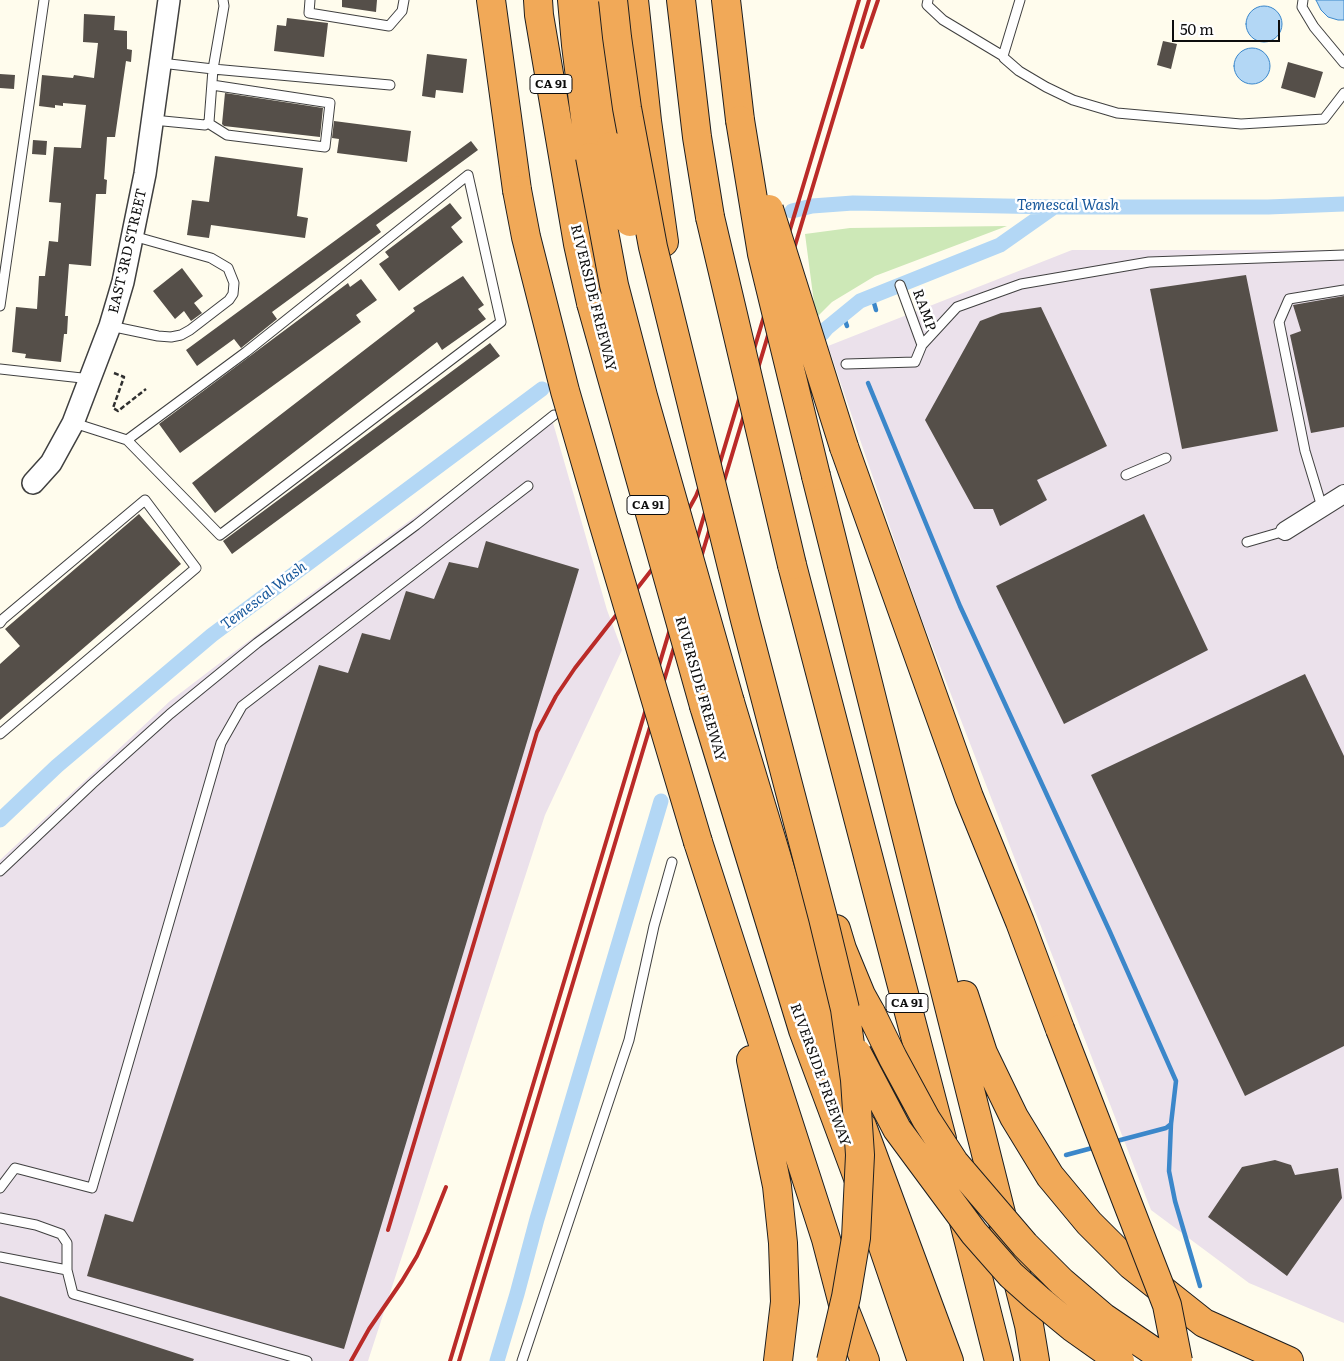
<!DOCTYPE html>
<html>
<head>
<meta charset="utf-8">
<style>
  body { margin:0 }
  #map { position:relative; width:1344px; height:1361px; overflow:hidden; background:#fffced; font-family:Literata,serif }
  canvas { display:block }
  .scale { position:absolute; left:1172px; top:20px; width:108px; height:22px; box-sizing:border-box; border:2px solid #0d0d0d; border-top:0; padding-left:6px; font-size:15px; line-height:18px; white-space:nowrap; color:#0d0d0d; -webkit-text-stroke:4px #fff; paint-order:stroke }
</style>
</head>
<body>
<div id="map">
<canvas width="1344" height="1361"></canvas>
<div class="scale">50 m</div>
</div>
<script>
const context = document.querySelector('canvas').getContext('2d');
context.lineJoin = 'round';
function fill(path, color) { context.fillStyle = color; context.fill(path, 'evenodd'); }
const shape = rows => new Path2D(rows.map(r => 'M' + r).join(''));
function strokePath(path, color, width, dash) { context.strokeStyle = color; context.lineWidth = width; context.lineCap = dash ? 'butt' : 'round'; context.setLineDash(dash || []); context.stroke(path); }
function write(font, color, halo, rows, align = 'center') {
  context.font = font + ' Literata,serif'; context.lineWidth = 5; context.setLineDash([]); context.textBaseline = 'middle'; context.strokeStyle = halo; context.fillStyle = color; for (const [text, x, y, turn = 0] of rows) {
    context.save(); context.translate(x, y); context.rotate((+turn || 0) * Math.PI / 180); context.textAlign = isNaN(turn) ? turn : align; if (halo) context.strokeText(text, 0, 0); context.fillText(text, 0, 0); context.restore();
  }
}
const industrial = shape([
  [1072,250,1344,250,1344,1323,1249,1283,1151,1210,919,612,828,346],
  [551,416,607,610,622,650,545,815,368,1361,0,1361,0,860,170,701,301,601]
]);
const green = shape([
  [1007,226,875,276,832,302,816,318,805,234,850,228]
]);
const water = shape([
  [1316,0,1344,0,1344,20,1338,20,1328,17,1321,10,1316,0],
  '1246 24a18 18 0 1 1 36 0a18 18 0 1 1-36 0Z',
  '1234 66a18 18 0 1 1 36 0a18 18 0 1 1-36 0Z'
]);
const stream = shape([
  [872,296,876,310],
  [843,315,847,326],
  [868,383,960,606,1110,932,1176,1081,1171,1124,1169,1171,1175,1201,1200,1286],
  [1113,1142,1166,1128,1171,1124],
  [1066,1155,1096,1147]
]);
const canal = shape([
  [792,211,812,206,853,203,1054,207,1268,207,1344,204],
  [822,334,827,328,860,301,1000,245,1054,207],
  [0,820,57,766,212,635,542,389],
  [497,1361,517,1294,537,1219,661,801]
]);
const building = shape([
  [342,0,377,0,376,12,342,7],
  [84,14,115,16,114,30,127,31,127,49,132,50,131,62,126,61,115,137,107,137,104,179,107,180,106,194,96,194,91,266,69,264,65,316,68,316,67,334,64,334,61,362,25,358,26,354,12,352,16,307,37,309,39,276,45,276,49,241,58,242,61,203,49,202,54,147,81,148,86,105,63,103,63,106,55,105,55,108,39,106,42,75,73,78,74,75,94,78,98,43,83,42],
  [287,18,328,23,324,57,274,51,277,25,286,26],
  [1163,41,1177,44,1171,69,1157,65],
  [427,54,467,59,463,93,436,90,435,98,422,96],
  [1288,62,1323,72,1315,98,1281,88],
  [0,74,15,75,14,89,0,88],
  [225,93,323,108,320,137,224,126,222,124],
  [334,121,411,131,407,162,337,153,339,139,332,138],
  [33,140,47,141,46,155,32,154],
  [471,141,478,150,376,225,381,232,272,312,277,319,241,348,234,339,197,366,186,350],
  [215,156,303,168,297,216,308,218,305,238,211,225,209,238,187,235,192,200,209,202],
  [450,203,462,218,451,227,463,242,399,291,379,264,389,257,385,252],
  [182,268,203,296,194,303,202,313,191,321,184,311,175,319,153,291],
  [1246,275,1278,431,1182,449,1150,289],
  [463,276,484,305,478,309,486,319,442,350,437,342,215,513,192,483,415,311,413,308],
  [361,279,377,300,356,315,361,322,180,453,159,424,348,283,350,287],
  [1344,296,1344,427,1311,433,1290,335,1301,331,1293,305],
  [1041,307,1107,446,1037,480,1047,500,1000,526,993,509,974,509,925,420,980,321,1001,313],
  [490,343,500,356,232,554,223,541],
  [139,514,181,564,0,720,0,664,20,646,5,629],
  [1144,514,1208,650,1064,724,996,586],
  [486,541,579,569,344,1349,87,1276,105,1214,133,1222,319,665,348,673,362,633,390,640,406,591,434,599,449,562,478,568],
  [1305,674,1344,756,1344,1046,1245,1096,1091,775],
  [1275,1160,1291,1165,1295,1175,1338,1168,1342,1198,1287,1276,1208,1217,1242,1167],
  [0,1296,194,1359,193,1361,0,1361]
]);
const path = shape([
  [114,373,124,377,113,408,118,411,146,389]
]);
const service = shape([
  [310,0,309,13,389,26,402,11,404,0],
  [928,0,927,5,943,20,1003,56],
  [1020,0,1003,56,1004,58,1019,71,1046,87,1073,100,1117,113,1241,124,1324,119,1344,93],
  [1303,0,1302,7,1314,27,1344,63],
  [161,63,213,69,390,85],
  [153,120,205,125,209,122,213,69,224,6,223,0],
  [208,123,227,135,325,147,330,103,212,85],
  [900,285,922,345],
  [0,306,44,0],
  [110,326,158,336,171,337,181,335,190,330,229,300,233,294,234,283,228,268,211,258,133,236],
  [846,364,915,362,922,345,957,307,1021,284,1149,262,1344,255],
  [0,369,91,379],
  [74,423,127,440,246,352,468,175,501,322,220,535,127,440],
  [1126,475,1166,458],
  [1322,507,1305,451,1279,322,1289,299,1344,290],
  [1247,542,1285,531],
  [0,623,3,619,145,500,196,568,0,734],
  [0,871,92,784,170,714,257,643,416,525,554,415],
  [0,1188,15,1168,92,1188,221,743,242,706,528,486],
  [0,1218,36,1225,61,1234,67,1243,67,1270,73,1294,307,1361],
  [0,1257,67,1270],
  [522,1361,629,1040,654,926,672,862]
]);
const minor = shape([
  [1285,531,1344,494]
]);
const tertiary = shape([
  [33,483,51,463,73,423,110,326,123,282,145,174,169,0]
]);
const motorway = shape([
  [491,0,517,190],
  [538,0,539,15,578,244,591,303],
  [572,0,576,45,590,157],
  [591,0,601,91,611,146],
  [634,0,647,121,664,242],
  [681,0,697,137,710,217],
  [726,0,740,120],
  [844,447,969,797,1020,922,1060,1029],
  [816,476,1029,1325,1035,1361],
  [792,565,942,1139],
  [730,702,795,918,848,1083],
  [704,706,803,1030,877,1229,922,1361],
  [698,842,826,1239,844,1308,865,1361],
  [836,929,842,949,861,995,871,1013],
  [964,995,983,1053,1014,1117,1050,1176,1089,1223,1131,1265,1204,1323,1289,1361],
  [751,1060,777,1186,783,1243,785,1302,778,1361],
  [862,1126,949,1361],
  [962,1214,999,1361]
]);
const rail = shape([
  [862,47,878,0],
  [388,1230,537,732,556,696,575,668,664,554,696,496,713,454],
  [351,1361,369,1329,402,1281,417,1256,428,1232,446,1187],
  [450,1361,859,0],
  [459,1361,869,0]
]);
const motorwayBridge = shape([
  [613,0,617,37,627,108,653,247,745,620,823,918,845,1009,855,1080,860,1155,856,1238,846,1297,831,1361],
  [740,120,762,254,816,476],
  [611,146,630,222],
  [590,157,614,285,643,396,730,702],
  [517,190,526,237,565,391,603,522,698,842],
  [769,209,844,447],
  [710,217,792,565],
  [591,303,704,706],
  [871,1013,893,1058,926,1119,954,1162,1025,1245,1062,1282,1103,1317,1153,1351,1172,1361],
  [1060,1029,1167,1305,1178,1361],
  [857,1053,897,1129,974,1233,1011,1275,1038,1299,1072,1327,1120,1361]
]);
const shields = [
  [551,84,42],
  [648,505,42],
  [907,1003,42]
];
const shieldNames = [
  ["CA 91",551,84],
  ["CA 91",648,505],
  ["CA 91",907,1003]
];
const streetNames = [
  ["EAST 3RD STREET",128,251,-77],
  ["RIVERSIDE FREEWAY",593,298,76],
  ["RAMP",924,310,70],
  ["RIVERSIDE FREEWAY",700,689,74],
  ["RIVERSIDE FREEWAY",820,1075,70]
];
const waterNames = [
  ["Temescal Wash",1068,206],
  ["Temescal Wash",264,596,-37]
];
fill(industrial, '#ebe1eb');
fill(green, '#cde8b7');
fill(water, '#b3d7f5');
strokePath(water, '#3b87ca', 1);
strokePath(stream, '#3b87ca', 4.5);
strokePath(canal, '#b3d7f5', 15);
fill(building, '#554f49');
strokePath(service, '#404040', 11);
strokePath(minor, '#404040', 20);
strokePath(tertiary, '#404040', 24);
strokePath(motorway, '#1e1e1e', 30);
strokePath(path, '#2f2f2f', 2.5, [5, 2.5]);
strokePath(service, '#fff', 9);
strokePath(minor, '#fff', 18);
strokePath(tertiary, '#fff', 21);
strokePath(motorway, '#f1a958', 28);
strokePath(rail, '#ba2b28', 4);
strokePath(motorwayBridge, '#1e1e1e', 30, []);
strokePath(motorwayBridge, '#f1a958', 28);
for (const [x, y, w] of shields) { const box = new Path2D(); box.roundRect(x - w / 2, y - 9.5, w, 19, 4); context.fillStyle = '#fff'; context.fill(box); strokePath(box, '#0d0d0d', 1); }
write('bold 12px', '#0d0d0d', null, shieldNames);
write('14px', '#0d0d0d', '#fff', streetNames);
write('italic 15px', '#19599c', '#fff', waterNames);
</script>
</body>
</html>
